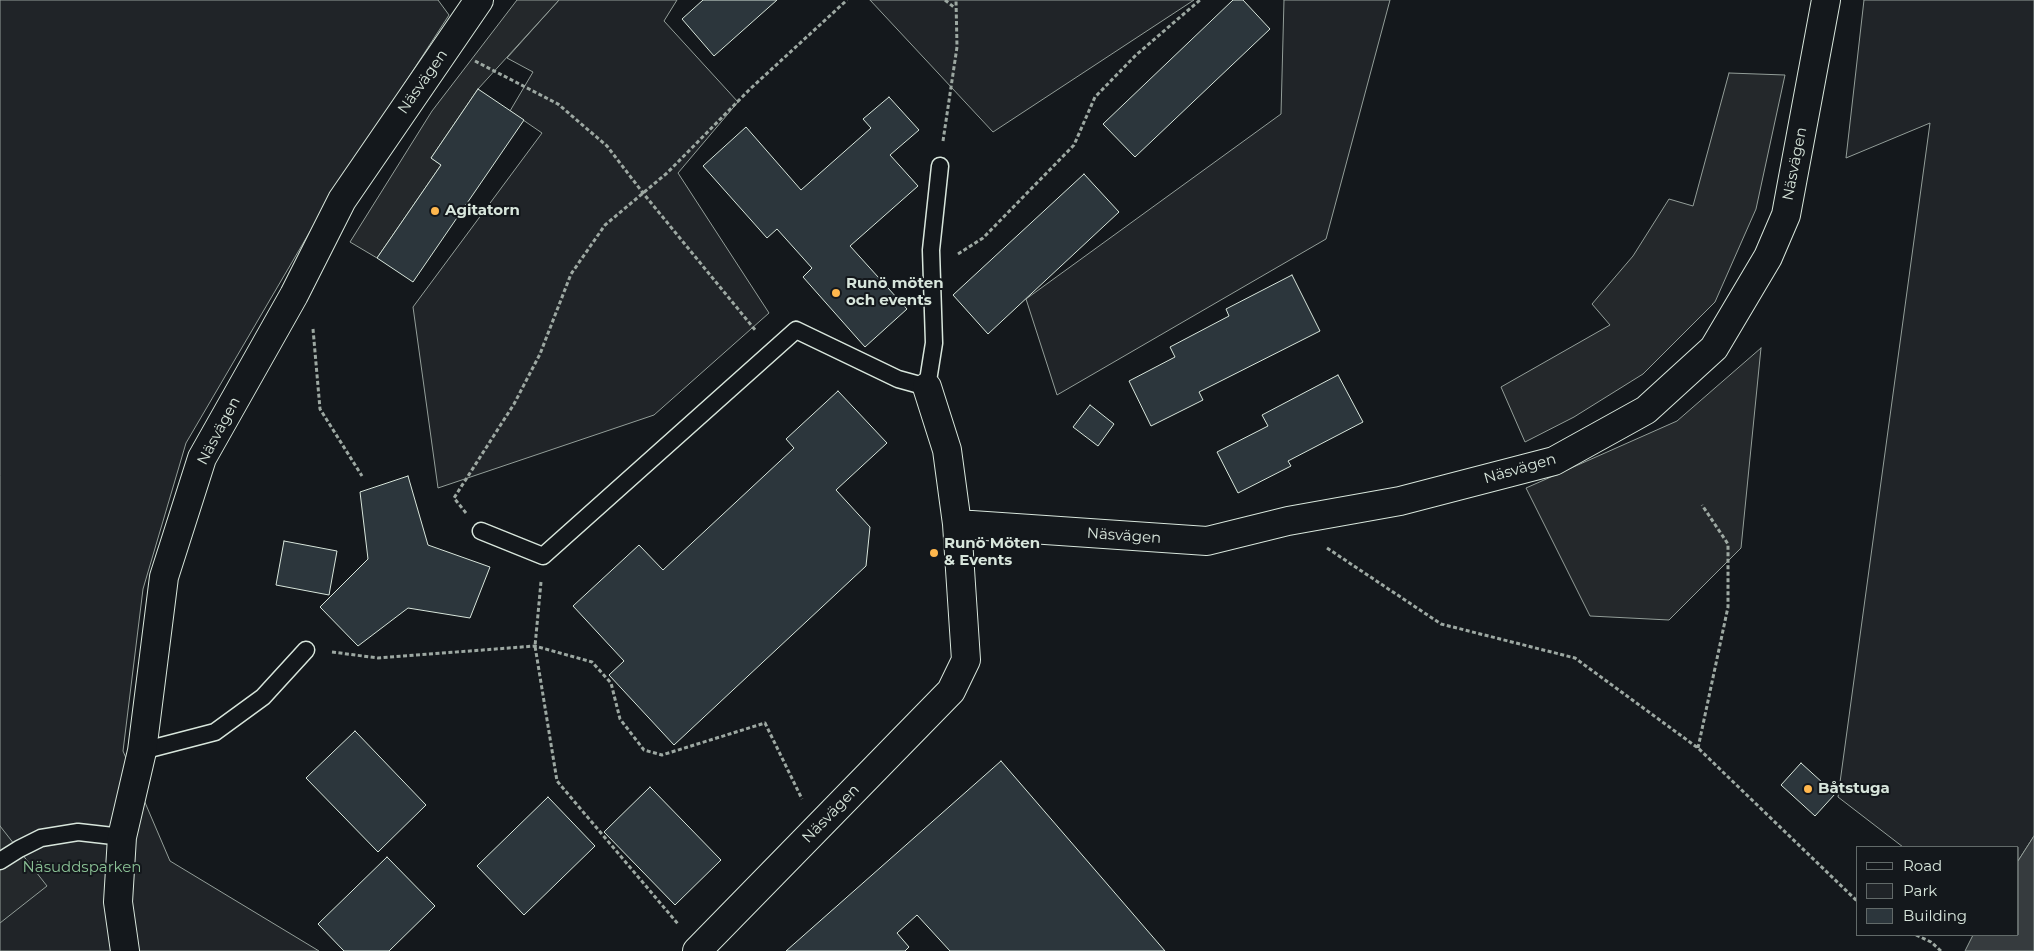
<!DOCTYPE html>
<html>
<head>
<meta charset="utf-8">
<style>
  body { margin:0 }
  #map { position:relative; width:2034px; height:951px; overflow:hidden; background:#14181c; font-family:Montserrat,sans-serif }
  canvas { display:block }
  .legend { position:absolute; left:1856px; top:846px; width:162px; height:90px; box-sizing:border-box; background:#14181c; border:1px solid #626a69; margin:0; padding:6px 9px; list-style:none; font-size:15px; color:#d8e6dc }
  .legend li { display:flex; align-items:center; gap:10px; height:25px }
  .legend b { width:25px; border:1px solid #626a69 }
</style>
</head>
<body>
<div id="map">
<canvas width="2034" height="951"></canvas>
<ul class="legend">
<li><b style="height:6px;background:#14181c"></b>Road</li>
<li><b style="height:14px;background:#202428"></b>Park</li>
<li><b style="height:14px;background:#2c363c"></b>Building</li>
</ul>
</div>
<script>
const context = document.querySelector('canvas').getContext('2d');
context.lineJoin = 'round';
function fill(path, color) { context.fillStyle = color; context.fill(path, 'evenodd'); }
const shape = rows => new Path2D(rows.map(r => 'M' + r).join(''));
function strokePath(path, color, width, dash) { context.strokeStyle = color; context.lineWidth = width; context.lineCap = dash ? 'butt' : 'round'; context.setLineDash(dash || []); context.stroke(path); }
function write(font, color, halo, rows, align = 'center') {
  context.font = font + ' Montserrat,sans-serif'; context.lineWidth = 4; context.setLineDash([]); context.textBaseline = 'middle'; context.strokeStyle = halo; context.fillStyle = color; for (const [text, x, y, turn = 0] of rows) {
    context.save(); context.translate(x, y); context.rotate((+turn || 0) * Math.PI / 180); context.textAlign = isNaN(turn) ? turn : align; if (halo) context.strokeText(text, 0, 0); context.fillText(text, 0, 0); context.restore();
  }
}
const green = shape([
  [0,0,438,0,449,15,322,211,186,443,143,589,123,751,170,861,319,951,0,951,0,0],
  [559,0,677,0,664,21,738,102,678,173,769,313,654,415,438,488,413,307,542,133,510,111,533,72,507,58,559,0],
  [870,0,1194,0,993,132,870,0],
  [1284,0,1390,0,1326,239,1057,395,1026,299,1281,114,1284,0],
  [1864,0,2034,0,2034,836,2018,861,2018,847,1903,847,1838,797,1930,123,1846,158,1864,0]
]);
const parking = shape([
  [517,0,559,0,478,89,431,158,441,165,377,258,350,242,432,111,517,0],
  [1729,73,1785,75,1756,209,1715,302,1643,374,1574,417,1525,442,1501,387,1610,325,1592,304,1633,256,1669,199,1693,206,1729,73],
  [1761,348,1741,548,1669,620,1590,616,1526,488,1677,421,1761,348],
  [0,826,47,886,0,923,0,826]
]);
const water = shape([
  [2034,836,2034,951,1965,951,1973,935,2018,935,2018,861,2034,836]
]);
const building = shape([
  [703,0,777,0,714,56,682,19,703,0],
  [1233,0,1243,0,1270,29,1135,157,1103,124,1233,0],
  [478,89,524,120,413,282,377,258,441,165,431,158,478,89],
  [889,97,919,130,890,155,918,186,850,246,907,309,865,347,803,277,812,268,777,229,767,238,703,166,746,127,801,190,871,128,863,119,889,97],
  [1084,174,1119,212,988,334,953,295,1084,174],
  [1292,275,1320,331,1199,392,1203,400,1151,426,1129,381,1175,357,1170,347,1229,316,1226,309,1292,275],
  [1338,375,1363,422,1288,461,1291,466,1238,493,1217,452,1268,426,1262,415,1338,375],
  [838,391,887,443,836,490,870,527,866,566,674,745,609,675,624,661,573,606,639,545,663,570,794,448,786,439,838,391],
  [1090,405,1114,424,1098,446,1073,427,1090,405],
  [408,476,428,545,490,567,470,618,408,608,358,646,320,607,368,559,360,492,408,476],
  [284,541,337,551,329,595,276,585,284,541],
  [355,731,426,805,378,852,306,778,355,731],
  [1001,761,1165,951,950,951,917,915,897,933,909,947,905,951,786,951,1001,761],
  [1801,763,1835,794,1815,816,1781,785,1801,763],
  [650,787,721,860,675,905,604,832,650,787],
  [548,797,595,846,524,915,477,866,548,797],
  [387,857,435,906,389,951,344,951,318,924,387,857]
]);
const path = shape([
  [945,0,955,8],
  [475,61,558,104,607,146,643,193,756,331],
  [943,141,957,47,956,0],
  [958,254,983,238,1074,145,1095,97,1136,55,1200,0],
  [313,329,320,409,362,476],
  [466,513,454,498,514,404,540,354,571,274,605,225,667,173,750,89,847,0],
  [1327,548,1441,624,1575,658,1698,748,1858,902],
  [541,582,535,646,557,781,678,924],
  [332,652,378,658,535,646,592,662,611,683,620,719,644,750,662,755,765,723,802,799],
  [1698,748,1728,607,1728,544,1702,505],
  [1916,935,1931,942,1941,951]
]);
const lane = shape([
  [481,531,543,556,796,330,898,379,927,387,934,343,931,250,940,166],
  [142,751,215,732,263,697,306,650],
  [0,861,19,849,41,838,78,832,122,837]
]);
const street = shape([
  [957,524,1207,541,1288,521,1400,501,1554,461,1646,410,1714,348,1768,257,1786,215,1826,0],
  [125,951,118,902,122,837,142,751,164,577,202,458,294,295,342,200,479,0],
  [697,951,951,691,966,660,957,524,947,450,927,387]
]);
const markers = [
  [435,211,5,"#ffb74d"],
  [836,293,5,"#ffb74d"],
  [934,553,5,"#ffb74d"],
  [1808,789,5,"#ffb74d"]
];
const streetNames = [
  ["Näsvägen",423,82,-55],
  ["Näsvägen",1795,164,-79],
  ["Näsvägen",219,431,-62],
  ["Näsvägen",1520,469,-16],
  ["Näsvägen",1124,536,4],
  ["Näsvägen",831,814,-46]
];
const poiNames = [
  ["Agitatorn",445,211],
  ["Runö möten",846,284],
  ["och events",846,301],
  ["Runö Möten",944,544],
  ["& Events",944,561],
  ["Båtstuga",1818,789]
];
const parkNames = [
  ["Näsuddsparken",82,868]
];
fill(green, '#202428');
strokePath(green, '#939e99', 1);
fill(parking, '#24282b');
strokePath(parking, '#939e99', 1);
fill(water, '#363b3e');
strokePath(water, '#939e99', 1);
fill(building, '#2c363c');
strokePath(building, '#d8e6dc', 1);
strokePath(lane, '#d8e6dc', 19);
strokePath(street, '#d8e6dc', 30);
strokePath(path, '#9da8a2', 3, [4, 2.5]);
strokePath(lane, '#14181c', 16);
strokePath(street, '#14181c', 28);
for (const [x, y, r, color] of markers) { const dot = new Path2D(); dot.arc(x, y, r, 0, 2 * Math.PI); context.fillStyle = color; context.fill(dot); strokePath(dot, '#14181c', 2); }
write('15px', '#d8e6dc', '#14181c', streetNames);
write('bold 15px', '#d8e6dc', '#14181c', poiNames, 'left');
write('15px', '#8ac095', '#14181c', parkNames);
</script>
</body>
</html>
